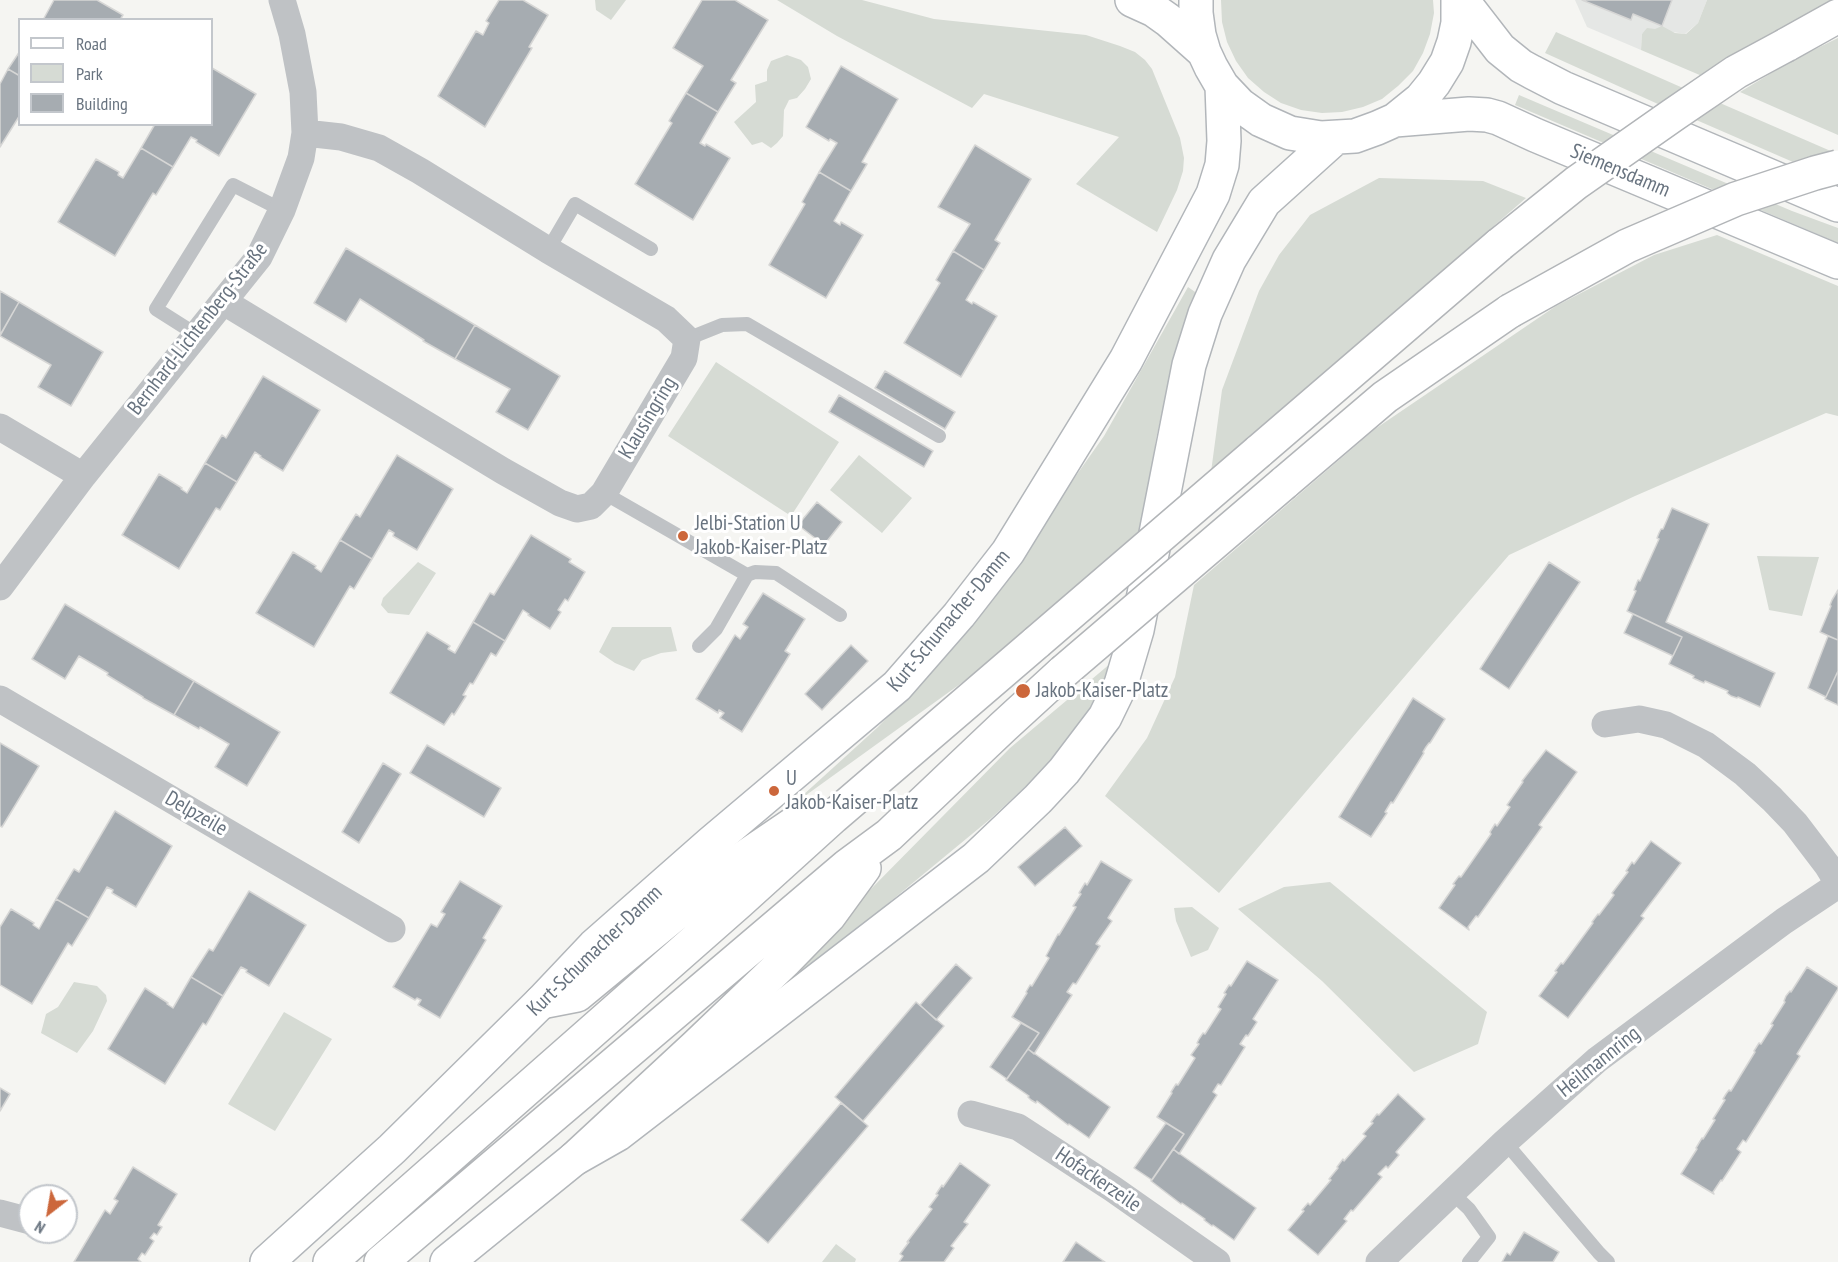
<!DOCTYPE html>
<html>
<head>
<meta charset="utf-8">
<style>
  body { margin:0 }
  #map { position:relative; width:1838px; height:1262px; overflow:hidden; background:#f5f5f2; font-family:"PT Sans Narrow",sans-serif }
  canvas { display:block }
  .legend { position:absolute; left:18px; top:18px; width:195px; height:108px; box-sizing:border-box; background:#fff; border:2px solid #c3c7cc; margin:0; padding:8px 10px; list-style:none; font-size:18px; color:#68737f }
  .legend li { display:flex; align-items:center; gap:12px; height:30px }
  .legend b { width:30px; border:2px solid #c3c7cc }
  .north { position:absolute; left:18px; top:1184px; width:60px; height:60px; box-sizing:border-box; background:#fff; border:2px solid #c3c7cc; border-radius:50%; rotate:211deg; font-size:16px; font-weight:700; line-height:24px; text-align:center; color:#68737f }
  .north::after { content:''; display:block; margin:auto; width:21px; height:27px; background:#cc673b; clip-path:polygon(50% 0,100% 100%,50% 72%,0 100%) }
</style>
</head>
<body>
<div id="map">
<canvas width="1838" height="1262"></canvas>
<ul class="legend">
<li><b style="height:8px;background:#fff"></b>Road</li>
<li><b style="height:16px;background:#d6dbd4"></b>Park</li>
<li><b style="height:16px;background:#a6acb1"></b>Building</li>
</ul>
<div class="north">N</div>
</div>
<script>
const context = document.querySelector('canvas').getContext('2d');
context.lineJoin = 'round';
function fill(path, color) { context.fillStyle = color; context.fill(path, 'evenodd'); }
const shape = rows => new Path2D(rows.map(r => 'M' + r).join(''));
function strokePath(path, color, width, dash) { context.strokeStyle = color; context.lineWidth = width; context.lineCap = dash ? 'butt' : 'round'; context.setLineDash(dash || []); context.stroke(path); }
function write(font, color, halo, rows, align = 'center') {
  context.font = font + ' "PT Sans Narrow",sans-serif'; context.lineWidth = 6; context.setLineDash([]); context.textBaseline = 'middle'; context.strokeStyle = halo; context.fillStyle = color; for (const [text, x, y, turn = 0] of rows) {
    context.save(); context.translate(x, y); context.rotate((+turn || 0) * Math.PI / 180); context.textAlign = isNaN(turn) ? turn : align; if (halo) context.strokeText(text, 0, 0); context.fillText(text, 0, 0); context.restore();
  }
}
const built = shape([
  [1575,0,1707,0,1698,23,1685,34,1655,29,1642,34,1641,50,1587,27]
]);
const green = shape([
  [595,0,626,0,611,20,596,10],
  [777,0,862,0,934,19,1086,35,1120,46,1135,52,1145,60,1152,69,1180,138,1184,158,1183,171,1177,190,1157,232,1076,184,1119,137,984,94,972,108,837,36],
  [1221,0,1433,0,1434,13,1430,34,1423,53,1413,71,1398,86,1382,99,1363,107,1342,112,1322,113,1301,110,1281,103,1264,92,1248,78,1236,61,1227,42,1222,22],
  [1707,0,1838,0,1778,30,1702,76,1641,50,1642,34,1647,28,1655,29,1662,26,1675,33,1686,34,1698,23],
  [1556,32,1683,88,1658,104,1545,53],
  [1838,38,1838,135,1740,92,1793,60],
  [787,55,801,60,808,67,811,79,805,89,797,98,789,100,784,110,783,136,777,143,771,148,762,142,752,145,734,122,756,102,755,85,767,81,767,70,771,61],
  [1519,95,1792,211,1838,228,1838,243,1515,105],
  [1720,103,1833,152,1793,162,1694,119],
  [1379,178,1483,181,1526,198,1211,472,1222,390,1259,291,1279,255,1310,215],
  [1717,235,1838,286,1838,416,1826,413,1635,496,1509,555,1219,893,1105,796,1147,738,1175,677,1194,585,1375,429,1556,306,1654,255],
  [1188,287,1198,294,1174,359,1156,439,1145,526,974,674,791,806,878,727,937,665,989,599,1104,436],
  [716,362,839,442,791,516,668,436],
  [859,455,912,498,882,533,830,490],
  [1757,556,1819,557,1802,616,1769,610],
  [418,562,436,573,409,615,388,613,381,605,383,598],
  [612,627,671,627,677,651,661,653,642,660,634,671,615,663,599,652],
  [1117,658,1085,719,1056,759,989,820,719,1043,1010,748],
  [1330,882,1487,1012,1478,1044,1414,1072,1322,981,1238,909,1284,887],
  [1192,907,1219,928,1208,950,1191,957,1176,921,1174,908],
  [74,982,97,986,106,995,107,1001,93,1031,77,1053,41,1033,46,1014,58,1007],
  [284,1012,332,1039,275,1131,228,1104],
  [836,1244,856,1259,855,1262,822,1262]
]);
const building = shape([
  [54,0,97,0,123,15,120,20,43,20,54,0],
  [499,0,523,0,548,15,529,47,532,48,485,127,438,96,476,31,483,35,489,23,486,21,499,0],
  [702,0,735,0,768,20,731,80,736,83,718,112,686,93,703,66,673,48,702,0],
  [1582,0,1672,0,1662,26,1633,14,1631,20,1582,0],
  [20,51,20,76,8,69,20,51],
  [841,66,898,99,862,162,867,164,851,191,819,172,837,143,830,139,829,141,806,127,841,66],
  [212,68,256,94,219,156,196,142,197,140,191,137,173,167,141,148,155,124,212,124,212,68],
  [8,69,20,76,20,115,0,147,0,84,8,69],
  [686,93,718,112,700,143,705,146,706,144,730,158,693,220,635,184,672,123,669,121,686,93],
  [975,145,1031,179,995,240,1000,243,984,270,953,251,970,224,938,207,975,145],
  [141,148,173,167,156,195,153,193,115,256,58,222,96,159,119,172,118,175,123,178,141,148],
  [819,172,851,191,834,221,840,225,841,222,863,235,826,298,769,265,805,204,802,202,819,172],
  [346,248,475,325,455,359,423,341,424,340,360,299,346,322,314,303,346,248],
  [953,251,984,270,966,300,972,304,973,302,997,316,961,377,904,343,940,283,936,280,953,251],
  [0,291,19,302,0,335,0,291],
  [19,302,103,352,71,406,38,387,51,365,0,336,19,302],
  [475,325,560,376,528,430,496,412,510,389,455,359,475,325],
  [885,371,955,412,945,429,875,388,885,371],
  [263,376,320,410,283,471,260,457,261,456,255,452,237,482,205,463,222,435,226,438,263,376],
  [839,395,933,451,924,467,829,412,839,395],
  [397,455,453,489,417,550,393,536,394,533,389,530,372,559,340,540,356,514,360,517,397,455],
  [205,463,237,482,220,510,216,508,179,569,122,535,159,474,182,488,181,489,187,493,205,463],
  [817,502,842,522,824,545,798,525,817,502],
  [1672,508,1709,524,1666,622,1775,673,1760,707,1738,697,1737,698,1731,696,1727,693,1728,691,1705,681,1704,683,1693,678,1694,676,1669,664,1682,637,1627,611,1636,591,1634,590,1638,580,1640,581,1659,539,1657,538,1659,533,1661,529,1663,529,1672,508],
  [531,535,571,559,569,562,585,572,568,601,565,599,558,610,561,612,550,629,528,615,529,614,523,610,505,641,473,622,490,593,494,595,531,535],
  [340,540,372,559,354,589,350,586,314,647,256,613,293,552,316,566,315,568,321,572,340,540],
  [1549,562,1580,582,1509,689,1480,669,1549,562],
  [1838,590,1838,640,1820,632,1831,606,1830,605,1832,600,1838,590],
  [763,593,805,619,785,651,790,654,742,732,720,718,724,713,719,710,718,713,696,699,735,635,740,639,748,627,743,624,763,593],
  [65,604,194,681,174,715,143,698,143,697,107,675,108,673,79,656,65,679,32,659,65,604],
  [1633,614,1682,637,1673,656,1624,633,1633,614],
  [473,622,505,641,496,656,491,653,473,684,470,683,463,695,466,696,454,715,452,713,444,725,390,693,427,632,450,646,448,649,455,653,473,622],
  [1828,636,1838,640,1838,671,1826,697,1808,688,1828,636],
  [851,645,868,661,822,710,805,694,851,645],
  [1838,671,1838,705,1825,699,1838,671],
  [194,681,280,732,247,786,215,767,229,744,200,727,199,729,174,715,194,681],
  [1413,698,1445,719,1430,743,1429,743,1426,747,1423,752,1424,753,1393,803,1391,802,1385,812,1387,813,1371,837,1339,817,1413,698],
  [0,743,39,766,2,827,0,826,0,743],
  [427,745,501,788,484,817,410,773,427,745],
  [1546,750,1577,772,1539,825,1542,827,1478,917,1476,916,1468,927,1469,930,1439,908,1455,885,1453,884,1459,876,1461,877,1491,834,1490,832,1495,824,1497,826,1510,807,1507,805,1523,782,1522,781,1546,750],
  [383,763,401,774,359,843,342,832,383,763],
  [115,811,172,846,136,907,112,893,113,890,107,887,89,918,56,899,74,869,79,872,115,811],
  [1065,827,1082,846,1035,886,1018,867,1065,827],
  [1651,841,1681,863,1641,916,1644,918,1568,1018,1539,996,1557,972,1555,971,1561,963,1563,964,1593,923,1592,922,1598,914,1599,915,1614,895,1612,893,1628,872,1626,871,1632,862,1634,864,1651,841],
  [1101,861,1132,880,1108,918,1112,921,1096,944,1100,946,1076,984,1073,983,1067,992,1072,995,1034,1054,1028,1049,1039,1033,1012,1017,1027,993,1026,992,1030,985,1032,986,1049,958,1046,956,1058,934,1059,935,1076,907,1073,906,1081,894,1079,893,1085,883,1087,885,1101,861],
  [460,881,502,906,483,938,486,940,440,1018,418,1005,421,1000,417,998,415,1000,393,987,431,924,437,927,445,914,441,912,460,881],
  [249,891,306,925,269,986,246,972,247,970,241,967,223,996,191,977,209,949,213,951,249,891],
  [56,899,89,918,72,946,68,943,32,1004,0,985,0,927,11,909,34,923,33,925,39,929,56,899],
  [1247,961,1278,980,1253,1019,1257,1022,1248,1036,1246,1035,1240,1044,1245,1047,1221,1085,1218,1084,1213,1092,1217,1095,1179,1154,1173,1149,1184,1134,1157,1117,1172,1093,1171,1092,1176,1084,1178,1085,1195,1058,1191,1055,1199,1044,1197,1043,1199,1039,1203,1033,1205,1034,1221,1009,1218,1007,1226,994,1224,993,1229,985,1231,986,1247,961],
  [956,964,972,978,936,1020,920,1005,956,964],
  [1807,967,1838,987,1838,989,1797,1054,1800,1056,1746,1142,1743,1140,1737,1149,1741,1152,1722,1181,1721,1180,1713,1192,1714,1194,1681,1174,1697,1149,1696,1148,1702,1138,1703,1139,1715,1120,1713,1119,1725,1100,1723,1099,1726,1094,1729,1090,1731,1091,1755,1052,1754,1051,1759,1043,1761,1044,1773,1025,1771,1024,1785,1002,1784,1001,1786,996,1790,991,1791,992,1807,967],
  [191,977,223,996,206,1025,203,1023,165,1084,108,1049,145,988,168,1003,167,1004,173,1008,191,977],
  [916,1002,944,1026,863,1121,835,1097,916,1002],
  [1021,1023,1039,1033,1007,1079,990,1067,1021,1023],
  [1028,1049,1110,1107,1089,1138,1069,1124,1068,1125,1037,1101,1036,1103,1031,1100,1028,1097,1029,1096,1006,1080,1028,1049],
  [0,1088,10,1094,0,1111,0,1088],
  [1398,1094,1425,1119,1396,1152,1399,1155,1388,1168,1386,1166,1378,1174,1382,1177,1353,1211,1351,1210,1344,1219,1347,1221,1318,1255,1288,1230,1304,1211,1302,1210,1308,1203,1310,1205,1331,1180,1329,1179,1338,1168,1337,1167,1343,1159,1344,1161,1366,1136,1363,1134,1373,1123,1371,1122,1377,1114,1379,1115,1398,1094],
  [841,1103,868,1126,768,1243,741,1220,841,1103],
  [1166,1123,1184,1134,1152,1180,1134,1168,1166,1123],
  [1173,1149,1256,1208,1234,1240,1213,1225,1212,1226,1204,1220,1205,1219,1182,1203,1181,1204,1151,1181,1173,1149],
  [960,1163,990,1185,964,1222,968,1224,951,1246,954,1248,944,1262,899,1262,903,1256,900,1254,909,1242,907,1242,932,1209,929,1207,938,1195,936,1194,942,1185,943,1187,960,1163],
  [133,1167,177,1194,158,1225,162,1227,157,1235,154,1233,150,1238,154,1241,145,1255,142,1253,138,1259,141,1262,74,1262,105,1210,110,1214,118,1201,114,1199,133,1167],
  [1524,1232,1559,1252,1553,1262,1502,1262,1507,1253,1510,1255,1524,1232],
  [1076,1242,1105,1262,1063,1262,1076,1242]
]);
const lane = shape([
  [548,250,575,204,651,249],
  [197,335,156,309,233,185,282,210],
  [687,339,722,325,747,324,939,436],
  [604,493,747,575,716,629,699,646],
  [747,575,755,572,776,573,840,615],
  [1505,1142,1599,1253,1608,1262],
  [1451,1192,1469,1209,1489,1237,1469,1262]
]);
const street = shape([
  [224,302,503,471,560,503,577,509,591,506,604,493,684,358,687,339,666,319,548,250,420,171,379,148,341,137,305,133],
  [0,427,83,476],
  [0,587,83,476,259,257,282,210,301,158,305,133,303,92,292,34,282,0],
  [0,699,392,929],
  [1605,724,1639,719,1666,725,1706,745,1745,774,1772,799,1795,823,1827,865,1838,883],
  [971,1114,1018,1127,1113,1189,1217,1262],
  [0,1213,30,1221],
  [1379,1262,1505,1142,1597,1060,1784,921,1838,885]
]);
const secondary = shape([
  [1132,0,1154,10,1168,20,1204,52],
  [1196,0,1196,13,1199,35,1204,52,1211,67,1222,86,1240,105,1261,120,1290,133,1321,138,1355,136,1377,128,1395,120,1421,99,1434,83,1447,62,1454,42,1458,23,1458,0],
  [1462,0,1500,49,1521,66,1532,72,1563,88,1838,205],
  [1395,120,1469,114,1487,115,1498,118,1535,135,1838,262],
  [267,1262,392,1149,541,1002,594,946,711,843,897,686,959,615,1008,552,1126,360,1213,194,1222,165,1224,141,1222,86],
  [447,1262,574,1159,618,1134,976,858,1038,799,1064,771,1105,717,1121,684,1137,630,1189,365,1205,314,1229,260,1264,202,1335,138]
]);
const highway = shape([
  [1786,45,1838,16],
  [1258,452,1500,244],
  [1284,483,1385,397,1510,311],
  [541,1002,577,995,742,859,798,821,825,818],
  [574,1159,696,1046,786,960,829,916,864,868],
  [330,1262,739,902,833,817,1037,642],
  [381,1262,847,866,889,835,1003,727,1063,672]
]);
const highwayBridge = shape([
  [1500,244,1576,183,1673,115,1736,72,1786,45],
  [1510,311,1627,246,1736,199,1815,173,1838,167],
  [1037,642,1258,452],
  [1063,672,1284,483]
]);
const markers = [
  [683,536,6,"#cc673b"],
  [1023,691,8,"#cc673b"],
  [774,791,6,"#cc673b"]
];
const streetNames = [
  ["Siemensdamm",1620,171,23],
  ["Bernhard-Lichtenberg-Straße",198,329,-52],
  ["Klausingring",648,418,-59],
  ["Kurt-Schumacher-Damm",949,621,-50],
  ["Delpzeile",196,814,30],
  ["Kurt-Schumacher-Damm",595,951,-44],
  ["Heilmannring",1599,1062,-39],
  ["Hofackerzeile",1098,1180,34]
];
const poiNames = [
  ["Jelbi-Station U",695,524],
  ["Jakob-Kaiser-Platz",695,548],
  ["Jakob-Kaiser-Platz",1036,691],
  ["U",786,779],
  ["Jakob-Kaiser-Platz",786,803]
];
fill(built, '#e5e7e5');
fill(green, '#d6dbd4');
fill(building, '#a6acb1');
strokePath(building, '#d6d6d5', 1.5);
strokePath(secondary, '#b2b6ba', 36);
strokePath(highway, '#b2b5b8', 36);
strokePath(lane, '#bfc2c5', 14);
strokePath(street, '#bfc2c5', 27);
strokePath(secondary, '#fff', 33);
strokePath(highway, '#fff', 33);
strokePath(highwayBridge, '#b2b5b8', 36, []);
strokePath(highwayBridge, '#fff', 33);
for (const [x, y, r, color] of markers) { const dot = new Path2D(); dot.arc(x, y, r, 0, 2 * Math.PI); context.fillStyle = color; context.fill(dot); strokePath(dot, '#fff', 2); }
write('21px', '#68737f', '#fff', streetNames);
write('21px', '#68737f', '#fff', poiNames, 'left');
</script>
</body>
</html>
